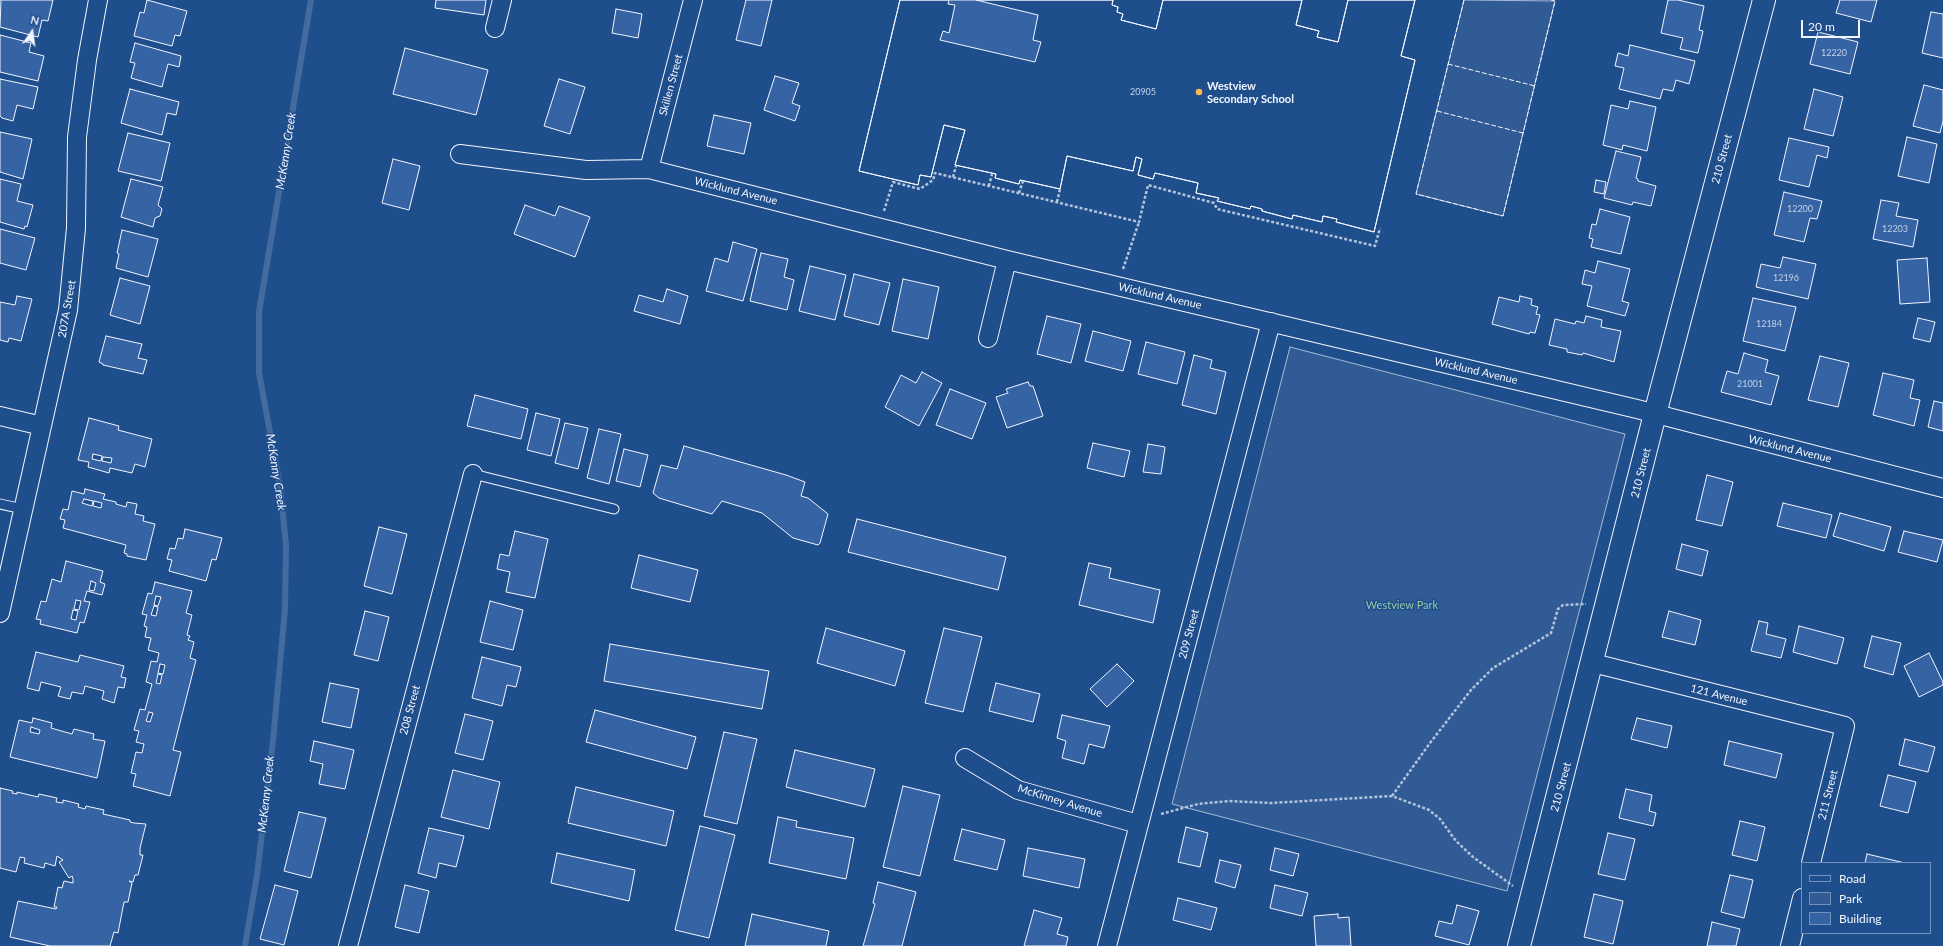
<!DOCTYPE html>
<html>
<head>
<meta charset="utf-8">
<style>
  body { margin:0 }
  #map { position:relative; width:1943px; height:946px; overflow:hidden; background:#1f4e8c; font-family:Lato,sans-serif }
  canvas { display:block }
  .legend { position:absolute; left:1801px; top:862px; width:130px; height:72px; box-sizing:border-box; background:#1f4e8c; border:1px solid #7391ba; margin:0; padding:5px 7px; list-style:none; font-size:12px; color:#f2f6ff }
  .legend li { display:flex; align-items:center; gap:8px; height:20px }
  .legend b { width:20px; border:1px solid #7391ba }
  .north { position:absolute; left:12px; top:12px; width:40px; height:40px; -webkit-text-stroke:3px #1f4e8c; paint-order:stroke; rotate:14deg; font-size:11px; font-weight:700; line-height:16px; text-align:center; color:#f2f6ff }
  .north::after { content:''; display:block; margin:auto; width:14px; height:18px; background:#f2f6ff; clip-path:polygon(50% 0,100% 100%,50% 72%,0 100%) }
  .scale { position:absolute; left:1801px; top:20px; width:59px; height:18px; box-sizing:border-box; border:2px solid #f2f6ff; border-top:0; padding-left:5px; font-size:12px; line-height:14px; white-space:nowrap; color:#f2f6ff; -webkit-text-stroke:3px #1f4e8c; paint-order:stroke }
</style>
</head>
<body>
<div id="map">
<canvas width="1943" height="946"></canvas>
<ul class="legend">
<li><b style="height:5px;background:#1f4e8c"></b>Road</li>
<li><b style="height:11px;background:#305b95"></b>Park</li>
<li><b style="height:11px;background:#3563a3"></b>Building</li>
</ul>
<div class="north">N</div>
<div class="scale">20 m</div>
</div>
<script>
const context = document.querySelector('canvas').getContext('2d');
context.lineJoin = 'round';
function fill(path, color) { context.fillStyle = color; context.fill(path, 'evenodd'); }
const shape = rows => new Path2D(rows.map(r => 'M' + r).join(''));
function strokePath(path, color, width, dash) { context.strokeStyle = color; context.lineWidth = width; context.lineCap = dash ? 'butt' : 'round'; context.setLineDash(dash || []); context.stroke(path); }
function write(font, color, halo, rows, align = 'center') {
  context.font = font + ' Lato,sans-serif'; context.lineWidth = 3; context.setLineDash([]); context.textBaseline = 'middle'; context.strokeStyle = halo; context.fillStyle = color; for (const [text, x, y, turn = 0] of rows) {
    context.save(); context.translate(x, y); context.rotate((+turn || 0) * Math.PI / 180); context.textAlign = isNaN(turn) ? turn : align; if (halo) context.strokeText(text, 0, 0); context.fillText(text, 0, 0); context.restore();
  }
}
const green = shape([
  [1464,0,1555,1,1503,216,1416,194,1464,0],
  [1290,347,1625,434,1507,891,1172,804,1290,347]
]);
const stream = shape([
  [245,946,257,875,273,741,285,609,286,545,280,486,259,373,259,312,311,0]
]);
const building = shape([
  [1,0,53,0,48,21,42,20,38,37,0,27,1,0],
  [147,0,187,11,180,36,175,35,172,46,134,36,140,12,144,13,147,0],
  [436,0,486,0,484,15,435,8,436,0],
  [746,0,772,0,761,46,736,40,746,0],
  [900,0,949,0,948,4,955,5,949,33,943,31,940,40,1035,62,1041,42,1033,40,1038,15,976,0,1113,0,1112,5,1118,7,1117,12,1123,14,1121,20,1156,29,1163,0,1302,0,1296,25,1319,31,1317,37,1338,42,1348,0,1415,0,1401,56,1415,60,1374,232,1336,222,1337,219,1323,216,1322,222,1293,215,1292,219,1262,211,1262,209,1251,206,1250,209,1217,201,1219,198,1196,193,1198,183,1155,173,1153,179,1138,175,1142,159,1136,157,1133,171,1067,156,1060,189,1020,180,1019,184,995,178,996,174,955,165,965,130,944,125,931,177,920,175,918,185,859,171,900,0],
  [900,0,1113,0,1112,5,1118,7,1117,12,1123,14,1121,20,1156,29,1163,0,1302,0,1296,25,1319,31,1317,37,1338,42,1348,0,1415,0,1401,56,1415,60,1374,232,1336,222,1337,219,1323,216,1322,222,1293,215,1292,219,1262,211,1262,209,1251,206,1250,209,1217,201,1219,198,1196,193,1198,183,1155,173,1153,179,1138,175,1142,159,1136,157,1133,171,1067,156,1060,189,1020,180,1019,184,995,178,996,174,955,165,965,130,944,125,931,177,920,175,918,185,859,171,900,0],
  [1668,0,1678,0,1704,6,1699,30,1703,31,1698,53,1680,49,1683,38,1661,33,1668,0],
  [1840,0,1877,0,1871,22,1836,13,1840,0],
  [616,9,642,14,638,38,612,33,616,9],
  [1931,12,1943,14,1943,58,1922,53,1931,12],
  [1818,32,1858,42,1850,74,1810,64,1818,32],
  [0,35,31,43,29,52,44,56,38,81,0,72,0,35],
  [135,43,181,56,179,67,168,64,162,87,131,78,135,63,130,62,135,43],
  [1630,45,1695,61,1689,84,1676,80,1673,91,1663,89,1660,99,1619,89,1624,68,1615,66,1618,53,1628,56,1630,45],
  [405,48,488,70,476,115,393,94,405,48],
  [775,76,799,83,792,103,800,106,795,121,764,110,775,76],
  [0,79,38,87,33,109,17,105,13,121,2,118,0,116,0,79],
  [559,79,585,87,570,134,544,126,559,79],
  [1924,85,1943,90,1943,121,1940,133,1913,126,1924,85],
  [130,89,179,102,176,115,167,113,162,135,121,123,130,89],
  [1814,89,1843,97,1833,136,1804,129,1814,89],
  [1630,101,1656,107,1647,151,1623,145,1622,150,1603,145,1611,105,1628,109,1630,101],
  [714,115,751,123,744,154,707,146,714,115],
  [0,132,32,139,23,179,0,172,0,132],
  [128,133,170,143,161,181,118,171,128,133],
  [1907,137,1937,144,1929,183,1898,176,1907,137],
  [1789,138,1829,147,1827,158,1817,155,1809,187,1779,180,1789,138],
  [1616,151,1641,157,1636,178,1638,179,1638,181,1656,186,1651,206,1633,202,1632,205,1604,198,1616,151],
  [393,159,420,166,409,210,382,203,393,159],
  [0,179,21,184,17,201,33,205,27,227,25,226,24,229,0,222,0,179],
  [131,179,163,187,158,205,162,209,160,216,155,218,153,227,121,217,131,179],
  [1596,180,1606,182,1604,194,1594,192,1596,180],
  [1784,192,1822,201,1817,219,1810,218,1804,242,1774,235,1784,192],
  [1881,200,1899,203,1896,216,1918,220,1913,247,1873,239,1881,200],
  [525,205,555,216,559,206,590,217,575,257,514,234,525,205],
  [1600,209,1630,217,1621,254,1591,247,1593,239,1589,238,1592,224,1596,225,1600,209],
  [0,229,35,238,26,270,0,263,0,229],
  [122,230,158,239,148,277,116,268,119,254,117,253,122,230],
  [733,242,757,249,743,301,706,291,715,258,728,262,733,242],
  [761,253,788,259,784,277,794,280,787,310,750,301,761,253],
  [1783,257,1816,264,1808,299,1756,287,1761,264,1780,268,1783,257],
  [1927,258,1930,302,1900,304,1897,260,1927,258],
  [1598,261,1630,269,1622,301,1629,303,1625,316,1587,306,1592,286,1582,284,1585,270,1595,273,1598,261],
  [810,266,846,275,835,320,799,311,810,266],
  [854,274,890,283,879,325,844,316,854,274],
  [120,278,150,286,140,324,110,315,120,278],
  [903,279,939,287,928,339,892,331,903,279],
  [667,289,688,296,680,324,634,311,639,295,663,302,667,289],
  [17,296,32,299,21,341,9,338,8,342,0,340,0,302,15,305,17,296],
  [1520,296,1532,299,1531,305,1538,307,1536,314,1540,315,1535,333,1530,332,1529,334,1492,324,1499,297,1519,302,1520,296],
  [1753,298,1796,307,1785,351,1743,341,1753,298],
  [1047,316,1081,324,1071,363,1037,354,1047,316],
  [1586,316,1602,320,1601,327,1621,331,1614,362,1583,353,1582,355,1567,352,1567,349,1549,345,1555,319,1575,324,1576,321,1584,323,1586,316],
  [1918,318,1935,322,1930,342,1913,338,1918,318],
  [1093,331,1131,341,1123,371,1085,361,1093,331],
  [106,336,142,344,138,358,147,360,143,374,103,365,103,364,99,362,106,336],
  [1146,342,1185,352,1177,384,1138,374,1146,342],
  [1744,353,1768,360,1765,372,1779,376,1771,405,1721,392,1727,371,1738,374,1744,353],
  [1194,355,1212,360,1210,368,1226,372,1216,414,1182,405,1194,355],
  [1820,356,1849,363,1838,407,1808,400,1820,356],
  [922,372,942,383,919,426,885,407,901,375,916,383,922,372],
  [1883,373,1914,380,1910,398,1920,400,1914,426,1873,415,1883,373],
  [1028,382,1030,386,1033,386,1043,416,1007,428,996,397,1008,393,1006,389,1028,382],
  [950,389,986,403,972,439,936,425,950,389],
  [475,395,528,409,521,439,467,426,475,395],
  [1934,401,1943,403,1943,431,1928,427,1934,401],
  [536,413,560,419,551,456,527,450,536,413],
  [89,418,119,426,118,430,152,439,145,467,135,464,132,473,110,468,109,473,88,467,89,462,78,460,89,418],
  [93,454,102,456,101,461,92,459,93,454],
  [103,457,112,458,111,463,102,461,103,457],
  [565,423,588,428,578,469,555,463,565,423],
  [599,429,621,434,609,484,587,478,599,429],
  [1093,443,1130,451,1124,477,1087,468,1093,443],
  [1148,444,1165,447,1161,474,1143,472,1148,444],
  [684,446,786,475,805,482,801,496,808,498,828,514,820,543,818,545,793,538,762,513,722,501,712,514,659,498,653,493,661,465,677,469,684,446],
  [624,449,648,455,640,487,616,481,624,449],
  [1707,475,1733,482,1722,526,1696,520,1707,475],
  [85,489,105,494,103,499,116,502,116,504,126,507,127,502,137,504,135,514,144,516,143,521,155,524,146,560,127,556,127,554,124,553,126,545,63,528,65,520,60,519,63,509,68,510,72,491,84,494,85,489],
  [84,499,93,501,92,506,82,503,84,499],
  [94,501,102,503,101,508,93,506,94,501],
  [1783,503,1832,515,1826,538,1777,526,1783,503],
  [1840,513,1891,527,1884,551,1833,536,1840,513],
  [857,519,1006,557,998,590,848,552,857,519],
  [379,527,407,534,392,594,364,586,379,527],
  [185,529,222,538,216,560,212,559,206,581,169,571,172,560,167,559,170,548,175,549,178,538,183,539,185,529],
  [515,531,548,539,535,598,506,592,510,572,497,569,500,554,509,556,515,531],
  [1904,531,1943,540,1937,562,1898,552,1904,531],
  [1682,544,1708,551,1702,576,1676,569,1682,544],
  [639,555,698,570,690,602,631,588,639,555],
  [66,561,103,571,100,582,105,584,102,595,87,591,84,601,90,602,84,623,80,622,77,633,40,624,41,620,36,619,41,601,46,602,52,579,61,582,66,561],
  [91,581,96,583,94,591,89,590,91,581],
  [76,600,81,601,79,610,74,609,76,600],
  [73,610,78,611,76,620,71,619,73,610],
  [1089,563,1111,568,1109,578,1160,590,1153,623,1079,605,1089,563],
  [155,582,192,591,186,613,192,615,187,635,190,636,188,640,194,642,190,658,196,660,173,750,181,752,170,796,133,786,136,774,131,773,136,752,142,753,144,744,136,742,139,731,134,730,140,709,145,710,152,684,146,682,151,661,157,662,159,653,148,650,151,638,145,637,147,627,144,626,147,615,142,614,148,593,152,594,155,582],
  [156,596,161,597,158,606,154,605,156,596],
  [154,606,158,607,156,616,151,615,154,606],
  [160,664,165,665,163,674,158,673,160,664],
  [158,674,162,675,160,684,156,683,158,674],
  [149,712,153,713,150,722,146,721,149,712],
  [490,601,523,610,513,650,480,642,490,601],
  [365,611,389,617,378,661,354,655,365,611],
  [1669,611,1701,620,1695,645,1662,637,1669,611],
  [1759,621,1768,623,1766,634,1786,639,1781,658,1751,651,1759,621],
  [1799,626,1844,638,1837,664,1793,652,1799,626],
  [826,628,905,651,895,686,817,663,826,628],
  [944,628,982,637,963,712,925,703,944,628],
  [1872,636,1901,643,1893,675,1864,667,1872,636],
  [610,644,769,671,762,709,604,681,610,644],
  [36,652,78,662,80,655,124,666,121,677,126,678,124,688,118,687,114,703,102,699,104,691,85,686,83,694,72,692,70,699,58,696,61,687,41,682,39,691,27,688,36,652],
  [1929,653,1943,682,1943,685,1919,697,1904,666,1929,653],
  [482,657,521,667,516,687,507,685,502,706,472,698,482,657],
  [1117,664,1134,681,1107,707,1090,689,1117,664],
  [330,683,359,689,351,728,322,722,330,683],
  [996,683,1040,694,1033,722,989,711,996,683],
  [595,710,696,737,687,769,586,742,595,710],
  [465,714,493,721,483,760,455,753,465,714],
  [1062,715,1110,726,1104,748,1089,744,1084,764,1062,758,1066,741,1057,738,1062,715],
  [33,718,52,723,51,728,72,734,74,729,94,734,93,739,105,741,97,778,10,757,19,720,32,723,33,718],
  [31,727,40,730,39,734,30,732,31,727],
  [1637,718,1672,726,1667,748,1631,739,1637,718],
  [724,732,757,739,737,824,704,816,724,732],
  [1905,739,1935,747,1928,772,1899,765,1905,739],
  [314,741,354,750,345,789,319,784,323,764,310,761,314,741],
  [1729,741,1782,754,1776,778,1724,765,1729,741],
  [795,750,875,769,865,807,786,787,795,750],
  [453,770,500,782,489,829,441,817,453,770],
  [1888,775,1916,782,1908,813,1880,806,1888,775],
  [903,786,940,795,920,876,883,867,903,786],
  [576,787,674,811,666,846,568,823,576,787],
  [0,788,13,791,12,793,17,794,17,792,38,797,39,794,57,798,56,802,63,803,63,800,79,804,78,807,85,809,86,806,104,810,103,814,130,820,130,822,134,823,146,824,140,848,140,855,143,855,138,875,135,875,133,882,129,881,132,883,128,902,124,902,118,933,114,932,110,946,50,946,10,937,18,901,56,909,57,907,54,907,58,887,62,888,64,881,73,883,73,879,72,876,69,878,59,862,63,860,57,856,55,866,45,863,44,868,24,863,25,858,20,857,16,872,0,868,0,788],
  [1626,789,1652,795,1649,811,1656,813,1653,826,1619,818,1626,789],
  [299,812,326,818,311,878,284,871,299,812],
  [778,817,797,821,796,827,854,838,846,879,769,863,778,817],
  [1740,821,1765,827,1757,861,1732,855,1740,821],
  [700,826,735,835,709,938,675,930,700,826],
  [1186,827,1208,833,1200,867,1178,862,1186,827],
  [429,828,464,836,456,867,439,863,436,878,418,873,429,828],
  [962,829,1005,840,997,870,954,860,962,829],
  [1608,833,1635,839,1625,880,1598,874,1608,833],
  [1028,848,1085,859,1079,888,1023,876,1028,848],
  [1275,848,1299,854,1293,876,1270,870,1275,848],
  [557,853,635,870,629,901,551,883,557,853],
  [1867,854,1905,863,1865,863,1867,854],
  [1220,860,1241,865,1235,888,1215,882,1220,860],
  [1730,875,1753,880,1744,918,1721,912,1730,875],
  [878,882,916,892,902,946,863,946,875,904,873,903,878,882],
  [275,885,298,891,284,945,260,939,275,885],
  [405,885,429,891,419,933,395,927,405,885],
  [1275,885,1308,893,1302,916,1270,908,1275,885],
  [1594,894,1623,901,1613,944,1584,937,1594,894],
  [1178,898,1217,908,1211,930,1173,920,1178,898],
  [1457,905,1479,911,1469,945,1435,936,1439,921,1452,924,1457,905],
  [1034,910,1062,918,1057,934,1068,937,1066,946,1024,946,1034,910],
  [752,914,829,931,826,946,745,946,752,914],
  [1338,914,1338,918,1349,917,1351,946,1316,946,1314,916,1338,914],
  [1712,922,1740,929,1736,946,1707,946,1712,922]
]);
const path = shape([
  [953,177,956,166],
  [989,186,992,174],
  [1019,193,1023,181],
  [1057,202,1060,189],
  [884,211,893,182,920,189,933,180,935,173,1139,222,1148,185,1214,203,1217,209,1375,246,1380,228],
  [1123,269,1139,222],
  [1392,796,1430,743,1471,690,1493,668,1551,633,1558,609,1563,605,1586,604],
  [1161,814,1198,804,1229,801,1271,803,1392,796,1429,810,1440,819,1456,841,1473,857,1513,886]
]);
const lane = shape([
  [473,474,614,509],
  [0,504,23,509]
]);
const street = shape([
  [495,28,502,0],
  [460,154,586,170,649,169,1007,260,1637,409,1943,488],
  [649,169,693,0],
  [988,338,1007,260],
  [0,416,42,426],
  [0,613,68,310,76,228,77,137,87,60,98,0],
  [1593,663,1845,726,1811,863],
  [965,758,1018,790,1138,824],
  [348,946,473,474],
  [1107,946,1271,322],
  [1790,946,1802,898]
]);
const secondary = shape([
  [1519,946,1655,414,1764,0]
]);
const fence = shape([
  [1464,0,1416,194,1503,216,1555,1,1551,0],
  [1448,64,1535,86],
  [1437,111,1523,133]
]);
const markers = [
  [1199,92,4,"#ffb74d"]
];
const numberNames = [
  ["12220",1834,53],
  ["20905",1143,92],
  ["12200",1800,209],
  ["12203",1895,229],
  ["12196",1786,278],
  ["12184",1769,324],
  ["21001",1750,384]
];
const streetNames = [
  ["Skillen Street",671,85,-75],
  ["210 Street",1722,159,-75],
  ["Wicklund Avenue",736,191,14],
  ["Wicklund Avenue",1160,296,13],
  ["207A Street",67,309,-80],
  ["Wicklund Avenue",1476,371,13],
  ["Wicklund Avenue",1790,449,14],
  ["210 Street",1641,473,-76],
  ["209 Street",1189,634,-75],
  ["121 Avenue",1719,695,14],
  ["208 Street",410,710,-75],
  ["210 Street",1561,787,-75],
  ["211 Street",1828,795,-76],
  ["McKinney Avenue",1060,801,17]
];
const poiNames = [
  ["Westview",1207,86],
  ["Secondary School",1207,99]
];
const parkNames = [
  ["Westview Park",1402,605]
];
const waterNames = [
  ["McKenny Creek",286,151,-81],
  ["McKenny Creek",276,472,81],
  ["McKenny Creek",266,794,-84]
];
fill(green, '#305b95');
strokePath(green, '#a8bbd7', 1);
strokePath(stream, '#446ba0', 6);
fill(building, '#3563a3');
strokePath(building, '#f2f6ff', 1);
strokePath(lane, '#f2f6ff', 11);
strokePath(street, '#f2f6ff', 20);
strokePath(secondary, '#f2f6ff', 24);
strokePath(path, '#b3c4dc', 2.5, [3, 2]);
strokePath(lane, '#1f4e8c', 9);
strokePath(street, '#1f4e8c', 18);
strokePath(secondary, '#1f4e8c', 22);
strokePath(fence, '#f2f6ff', 1, [5, 2]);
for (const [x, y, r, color] of markers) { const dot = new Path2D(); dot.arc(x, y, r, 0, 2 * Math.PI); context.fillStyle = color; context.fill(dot); strokePath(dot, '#1f4e8c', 1.5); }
write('9px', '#c3d1e8', null, numberNames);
write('11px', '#f2f6ff', '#1f4e8c', streetNames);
write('bold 11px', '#f2f6ff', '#1f4e8c', poiNames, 'left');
write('11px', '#97c8a6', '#1f4e8c', parkNames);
write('italic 12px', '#f2f6ff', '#1f4e8c', waterNames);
</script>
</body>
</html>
